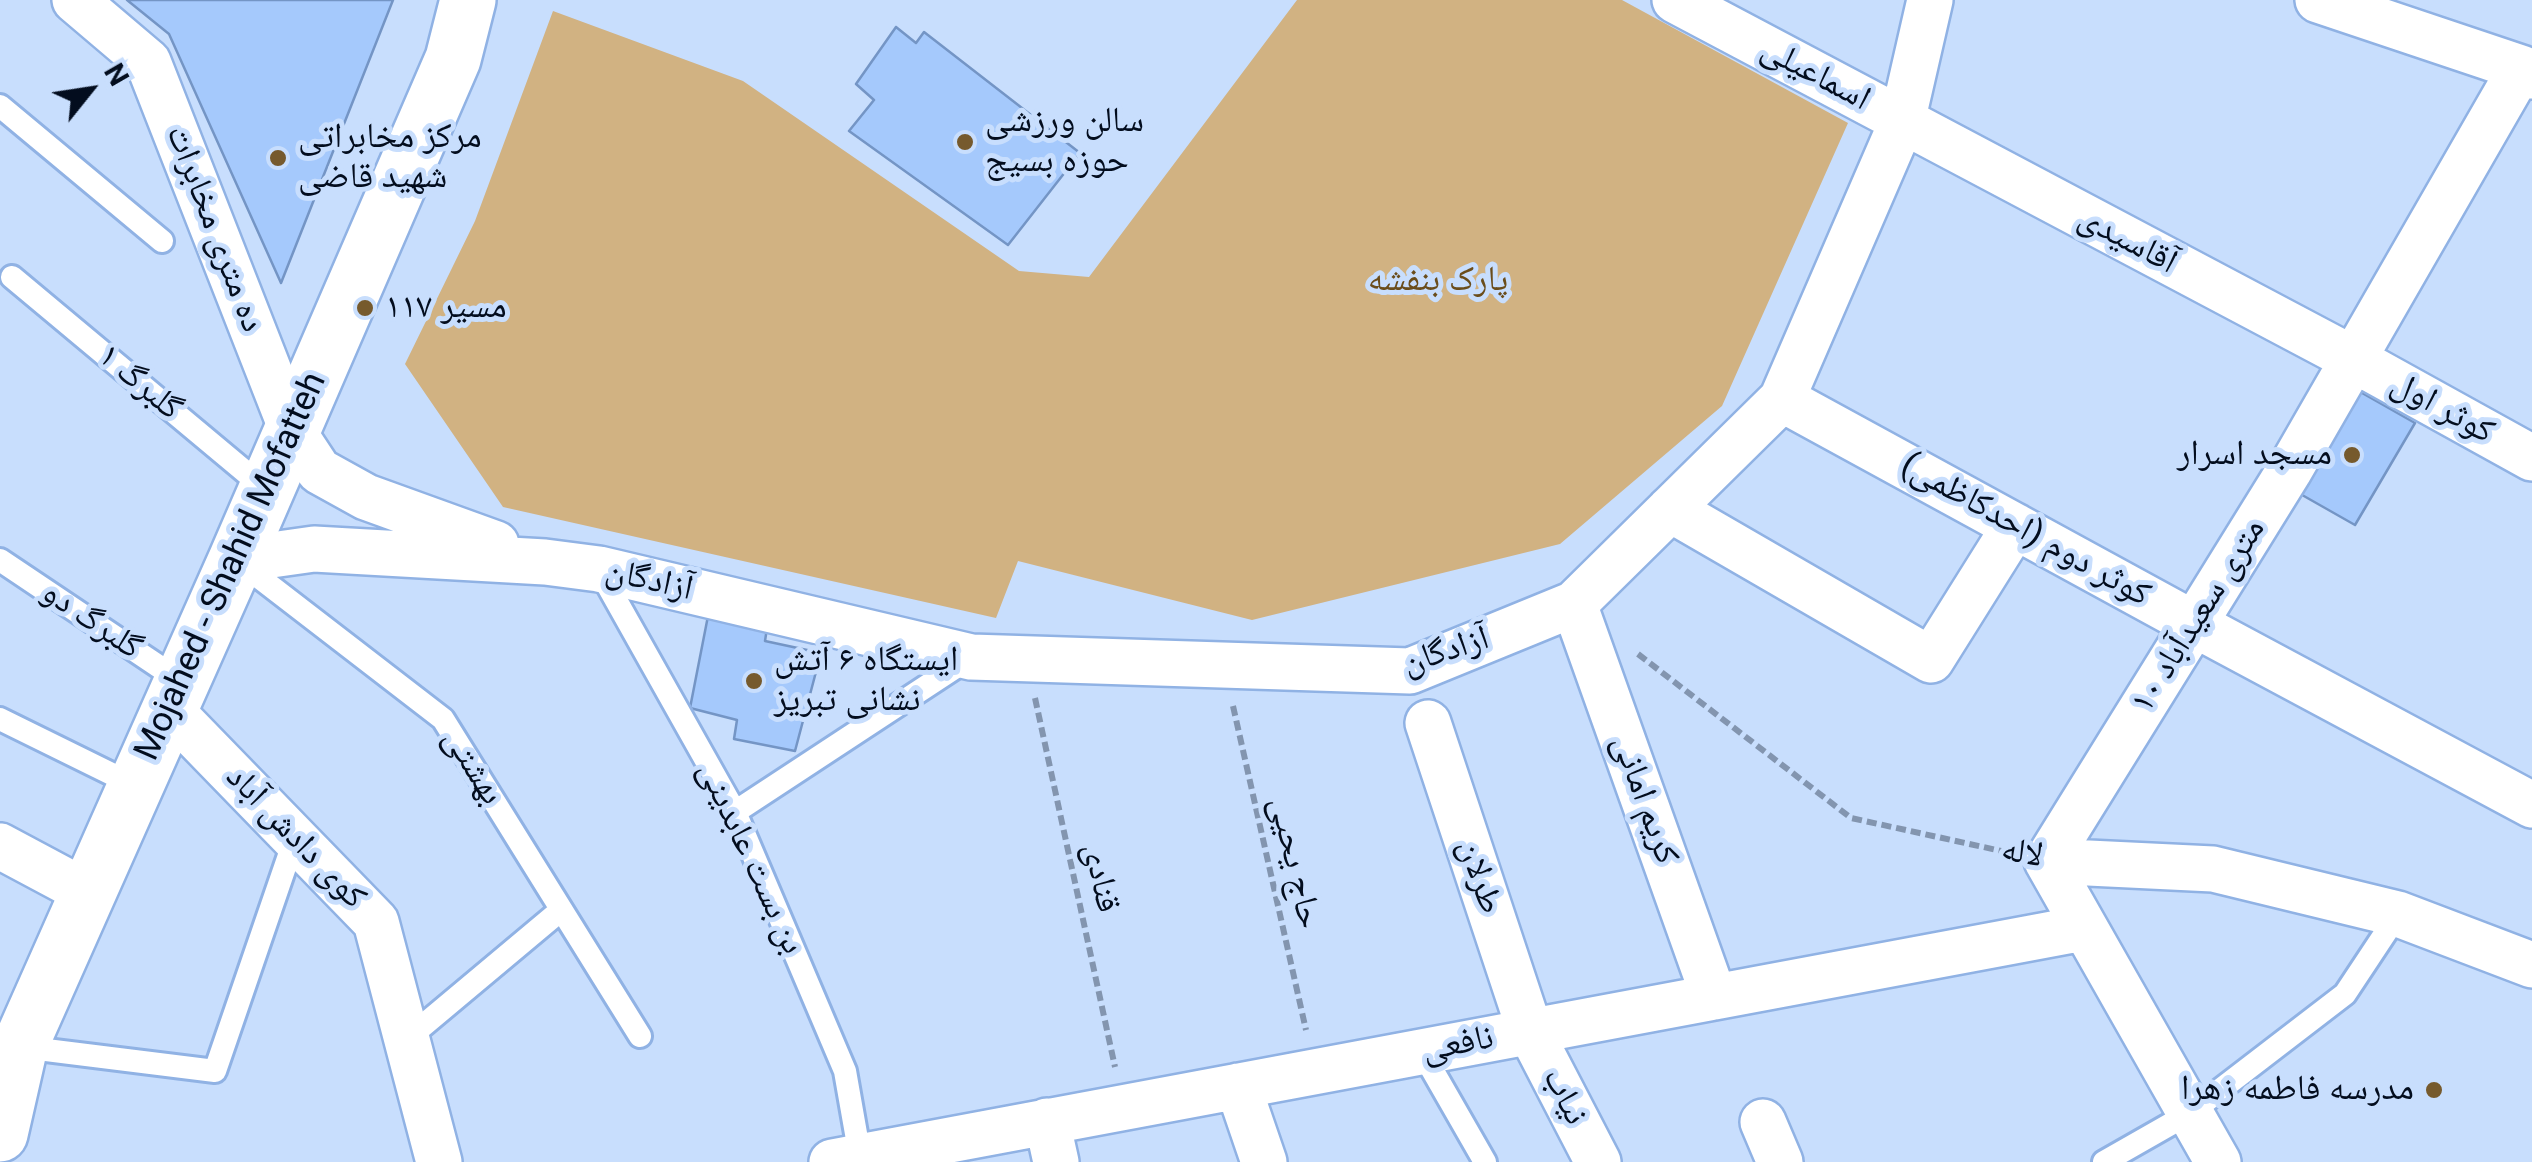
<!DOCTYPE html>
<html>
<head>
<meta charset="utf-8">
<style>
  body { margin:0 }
  #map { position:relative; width:2532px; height:1162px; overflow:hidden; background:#c8defd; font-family:Roboto,sans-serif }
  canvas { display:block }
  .north { position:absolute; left:40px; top:40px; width:100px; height:100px; -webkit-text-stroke:8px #c8defd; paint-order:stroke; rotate:60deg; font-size:28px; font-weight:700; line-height:40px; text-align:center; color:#030d1e }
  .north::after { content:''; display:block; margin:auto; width:35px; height:45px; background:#030d1e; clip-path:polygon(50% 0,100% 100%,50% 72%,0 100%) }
</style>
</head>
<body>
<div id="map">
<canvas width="2532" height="1162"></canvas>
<div class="north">N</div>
</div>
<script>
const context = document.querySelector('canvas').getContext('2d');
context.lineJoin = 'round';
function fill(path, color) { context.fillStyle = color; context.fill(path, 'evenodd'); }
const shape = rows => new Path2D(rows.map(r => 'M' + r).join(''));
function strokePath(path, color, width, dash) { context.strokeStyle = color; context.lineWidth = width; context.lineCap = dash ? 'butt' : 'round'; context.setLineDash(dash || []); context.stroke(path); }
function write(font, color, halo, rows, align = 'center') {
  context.font = font + ' Roboto,"Noto Naskh Arabic",sans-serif'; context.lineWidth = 10; context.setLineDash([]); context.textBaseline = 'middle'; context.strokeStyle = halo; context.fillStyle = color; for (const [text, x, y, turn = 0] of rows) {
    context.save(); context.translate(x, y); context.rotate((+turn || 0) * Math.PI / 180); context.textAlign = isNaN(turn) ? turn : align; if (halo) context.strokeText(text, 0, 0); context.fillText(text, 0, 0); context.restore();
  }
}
const green = shape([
  [1297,0,1622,0,1848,123,1722,406,1560,544,1252,620,1018,561,996,618,503,507,405,364,475,221,553,11,743,81,1019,271,1089,277]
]);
const building = shape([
  [127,0,393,0,281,283,169,34,127,0],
  [896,27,916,43,924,32,1080,153,1008,245,849,131,874,100,856,84,896,27],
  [2348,385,2415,423,2355,525,2288,487,2348,385],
  [708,616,767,628,765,641,821,653,795,751,734,739,737,720,690,708,708,616]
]);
const path = shape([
  [1638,654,1851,818,2006,852],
  [1035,698,1115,1067],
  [1233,706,1306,1030]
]);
const lane = shape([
  [0,106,162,241],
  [12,277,267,490],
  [0,560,182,682],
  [238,561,443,719,640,1036],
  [599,570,735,812,845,1071,861,1162],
  [0,719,136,786],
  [735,812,968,659],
  [407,1039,561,910],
  [22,1047,215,1071,295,838],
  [1422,1052,1485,1162],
  [2104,1162,2190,1113,2345,994,2398,914]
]);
const street = shape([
  [75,0,148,62,292,430,319,471,366,497,496,544],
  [1675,0,2353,359,2532,458],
  [2318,0,2521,68,2532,76],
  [1782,399,2194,624,2532,805],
  [1670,509,1931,660,2015,526],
  [236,560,314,549,545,562,599,569,971,657,1410,671,1574,604,1782,399,1902,122,1930,0],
  [1574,604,1714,997],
  [170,710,376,922,439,1162],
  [1428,723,1530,1031,1598,1162],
  [0,846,88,893],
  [2047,861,2213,869,2398,914,2532,965],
  [1238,1086,1264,1162],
  [1047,1121,1056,1162],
  [1763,1122,1780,1162],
  [832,1162,2084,928],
  [2218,1162,2047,861,2289,471,2521,68]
]);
const primary = shape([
  [0,1134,20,1046,236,560,453,59,468,0]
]);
const markers = [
  [965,142,10,"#765a2d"],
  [278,158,10,"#765a2d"],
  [365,308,10,"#765a2d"],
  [2352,455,10,"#765a2d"],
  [754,681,10,"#765a2d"],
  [2434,1090,10,"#765a2d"]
];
const streetNames = [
  ["اسماعیلی",1815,75,28],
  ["ده متری مخابرات",214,229,69],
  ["آقاسیدی",2127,241,28],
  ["گلبرگ ۱",139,383,40],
  ["کوثر اول",2442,409,29],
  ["کوثر دوم (احدکاظمی)",2025,531,29],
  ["Mojahed - Shahid Mofatteh",232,567,-66],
  ["آزادگان",649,581,13],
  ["۱۰ متری سعیدآباد",2199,616,-58],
  ["گلبرگ دو",91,621,34],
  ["آزادگان",1446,652,-18],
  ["بهشتی",472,767,58],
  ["کریم امانی",1644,800,70],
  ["کوی دادش آباد",295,838,46],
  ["لاله",2022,854,11],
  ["بن بست عابدینی",750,858,65],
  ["حاج یحیی",1294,863,77],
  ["طرلان",1479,877,72],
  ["قنادی",1100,878,78],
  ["نافعی",1458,1045,-11],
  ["نیاب",1564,1097,63]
];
const poiNames = [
  ["سالن ورزشی",985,122],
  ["حوزه بسیج",985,162],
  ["مرکز مخابراتی",298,138],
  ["شهید قاضی",298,178],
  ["مسیر ۱۱۷",385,308],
  ["مسجد اسرار",2332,455,"right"],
  ["ایستگاه ۶ آتش",774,661],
  ["نشانی تبریز",774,701],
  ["مدرسه فاطمه زهرا",2414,1090,"right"]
];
const parkNames = [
  ["پارک بنفشه",1438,281]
];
fill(green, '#d1b282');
fill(building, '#a5c9fc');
strokePath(building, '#7495c5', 2.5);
strokePath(lane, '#90b2e4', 28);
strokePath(street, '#90b2e4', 50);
strokePath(primary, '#90b2e4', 60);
strokePath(path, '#8395af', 6, [10, 5]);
strokePath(lane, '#fff', 22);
strokePath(street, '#fff', 45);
strokePath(primary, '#fff', 55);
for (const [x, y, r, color] of markers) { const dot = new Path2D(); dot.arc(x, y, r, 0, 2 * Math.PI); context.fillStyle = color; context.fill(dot); strokePath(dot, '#c8defd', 4); }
write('35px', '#030d1e', '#c8defd', streetNames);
write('35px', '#030d1e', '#c8defd', poiNames, 'left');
write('35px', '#6a4d1b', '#c8defd', parkNames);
</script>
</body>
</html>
